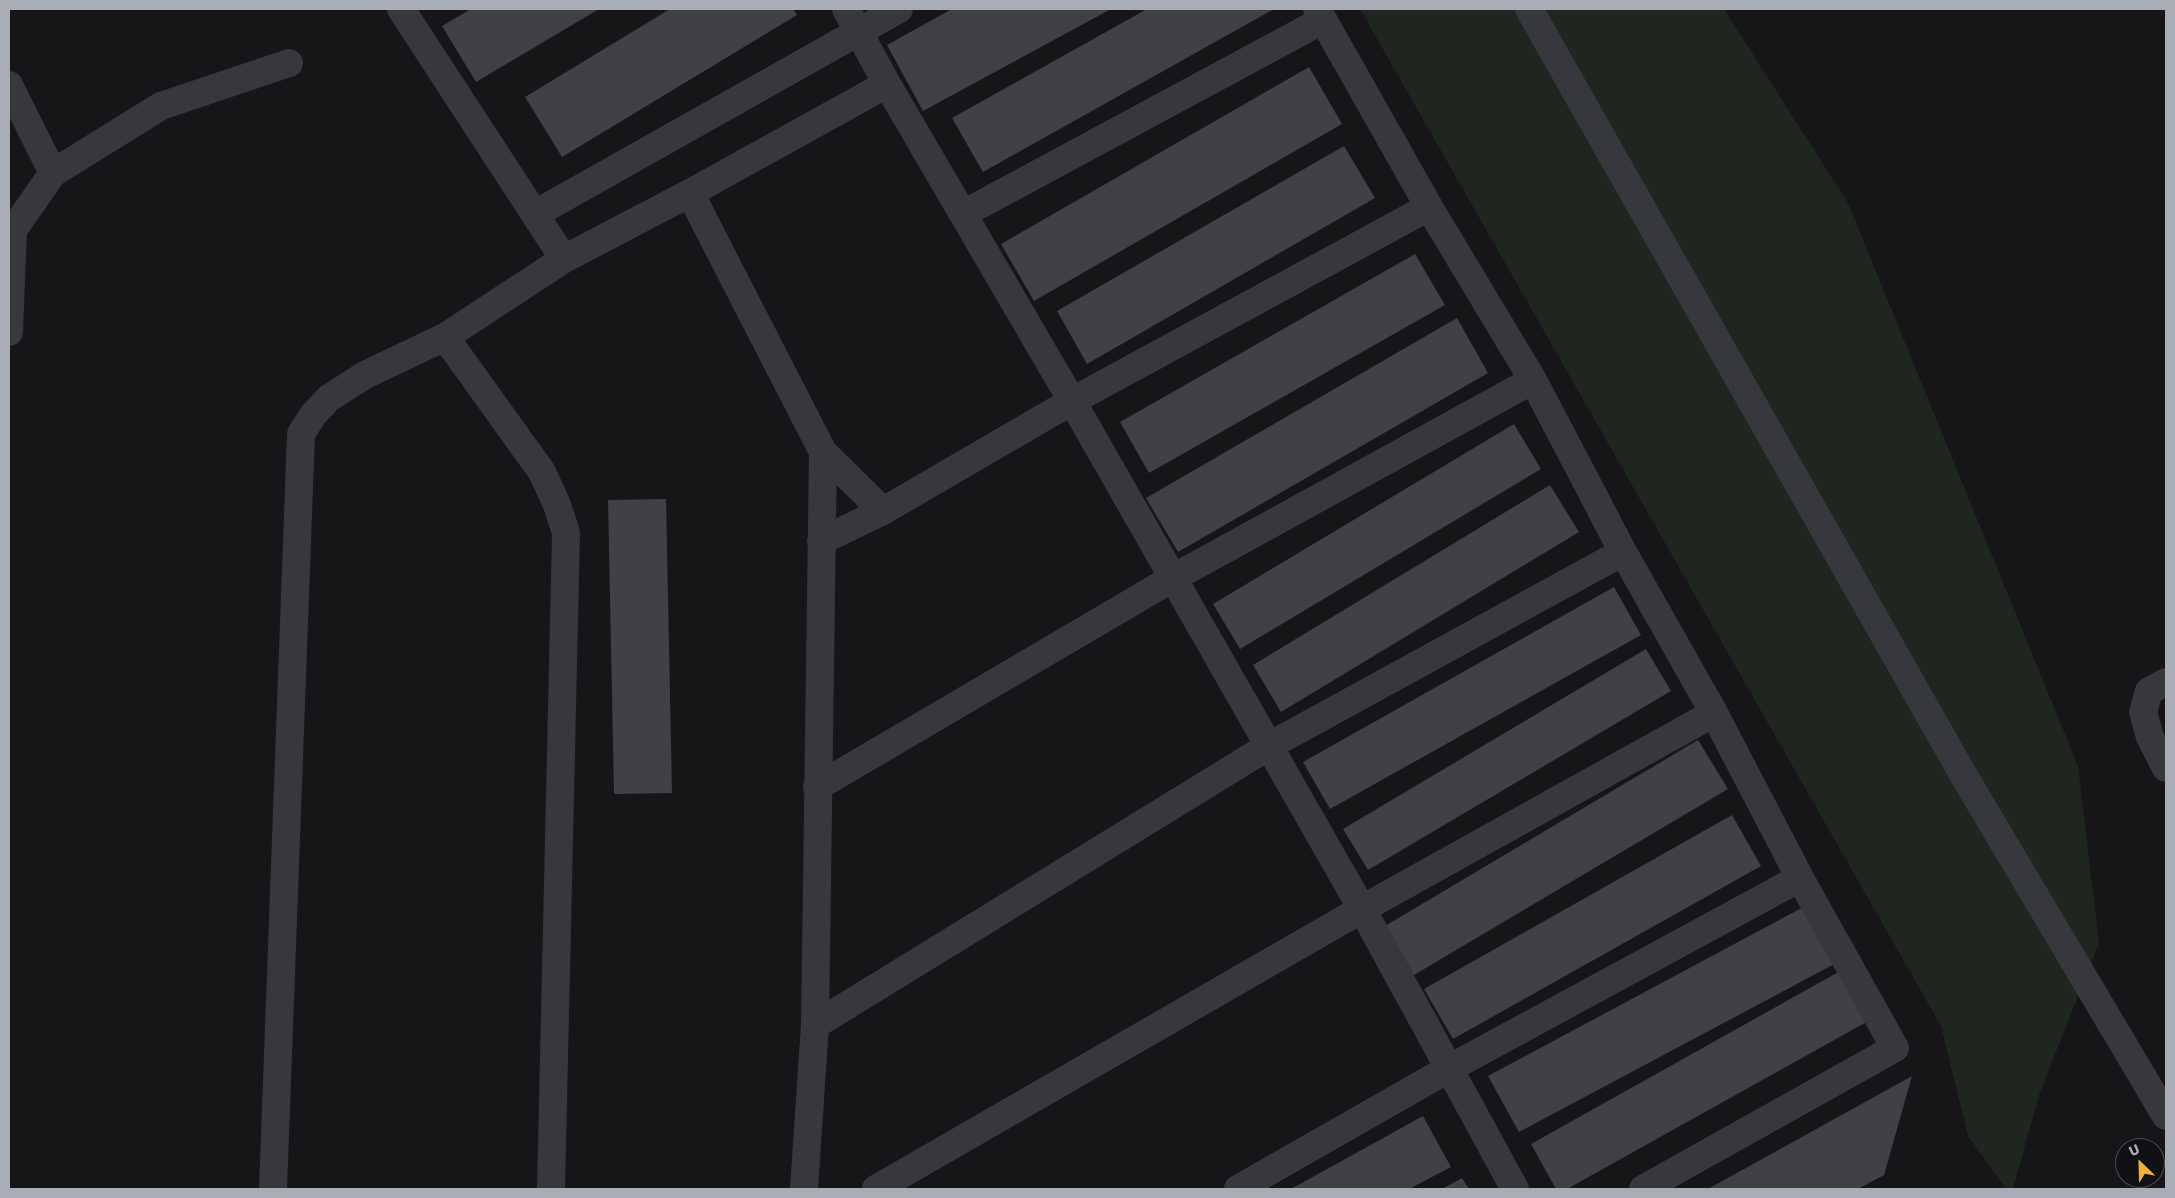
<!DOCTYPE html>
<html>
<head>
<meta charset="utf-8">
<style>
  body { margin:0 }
  #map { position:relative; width:2175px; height:1198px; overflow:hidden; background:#161618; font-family:Poppins,sans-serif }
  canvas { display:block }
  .frame { position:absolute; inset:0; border:10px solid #a8adb8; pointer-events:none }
  .north { position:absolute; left:2115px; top:1138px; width:50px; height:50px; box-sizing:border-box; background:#111113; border:1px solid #4d4f55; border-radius:50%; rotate:336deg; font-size:14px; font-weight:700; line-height:20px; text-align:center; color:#a8adb8 }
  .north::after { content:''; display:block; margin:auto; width:18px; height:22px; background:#f2b134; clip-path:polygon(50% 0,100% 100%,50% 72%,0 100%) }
</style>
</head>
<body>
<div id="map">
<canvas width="2175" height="1198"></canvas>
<div class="frame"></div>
<div class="north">U</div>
</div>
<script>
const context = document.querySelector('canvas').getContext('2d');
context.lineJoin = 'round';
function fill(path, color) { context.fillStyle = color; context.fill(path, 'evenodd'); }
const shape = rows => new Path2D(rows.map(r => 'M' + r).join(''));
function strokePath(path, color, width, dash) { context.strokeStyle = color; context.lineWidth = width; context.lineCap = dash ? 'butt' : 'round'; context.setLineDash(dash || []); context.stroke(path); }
const green = shape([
  [1360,9,1724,9,1848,203,2078,766,2099,943,2039,1095,2013,1189,2006,1189,1968,1136,1941,1026]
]);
const building = shape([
  [471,9,599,9,476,82,442,26],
  [670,9,793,9,797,15,562,157,525,97],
  [952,9,1111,9,923,111,887,45],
  [1147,9,1274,9,983,172,952,118],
  [1309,67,1342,124,1034,301,1001,244],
  [1344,146,1375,198,1087,364,1057,311],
  [1415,254,1445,305,1149,473,1120,422],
  [1457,318,1488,373,1178,552,1146,498],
  [1514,424,1541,469,1240,649,1213,604],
  [1550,485,1579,532,1281,712,1253,665],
  [666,499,672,793,614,794,608,500],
  [1614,587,1641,635,1330,809,1303,762],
  [1646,649,1671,691,1368,870,1343,829],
  [1698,740,1728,789,1414,975,1385,926],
  [1732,815,1761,866,1453,1039,1424,989],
  [1809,904,1840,961,1519,1132,1488,1076],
  [1842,970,1870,1020,1567,1189,1556,1189,1531,1144],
  [1912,1076,1884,1175,1858,1189,1708,1189],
  [1423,1116,1451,1167,1409,1189,1291,1189],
  [1462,1178,1469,1189,1442,1189]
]);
const minor = shape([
  [401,9,564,259],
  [846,9,887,84,1072,401,1362,909,1515,1189],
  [1317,9,1429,207,1533,380,1623,552,1714,713,1800,878,1895,1048,1643,1189],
  [1529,9,1964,776,2166,1116],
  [9,85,53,173],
  [690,193,823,452,815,1025,804,1189],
  [535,214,899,9],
  [963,214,1323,20],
  [9,332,13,230,53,173,161,106,289,63],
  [445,337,542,472,557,505,566,533,551,1189],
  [823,452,883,511],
  [821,541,883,511,1072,401,1429,207],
  [2166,682,2149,691,2143,712,2150,737,2166,768],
  [817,787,1173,578,1533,380],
  [815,1025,1269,746,1623,552],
  [273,1189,301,434,313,415,329,398,365,375,445,337,564,259,690,193,887,84],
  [876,1189,1362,909,1714,713],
  [1238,1189,1450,1068,1800,878]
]);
fill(green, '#1e261f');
fill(building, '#404145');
strokePath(minor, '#37383d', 28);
</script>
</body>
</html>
